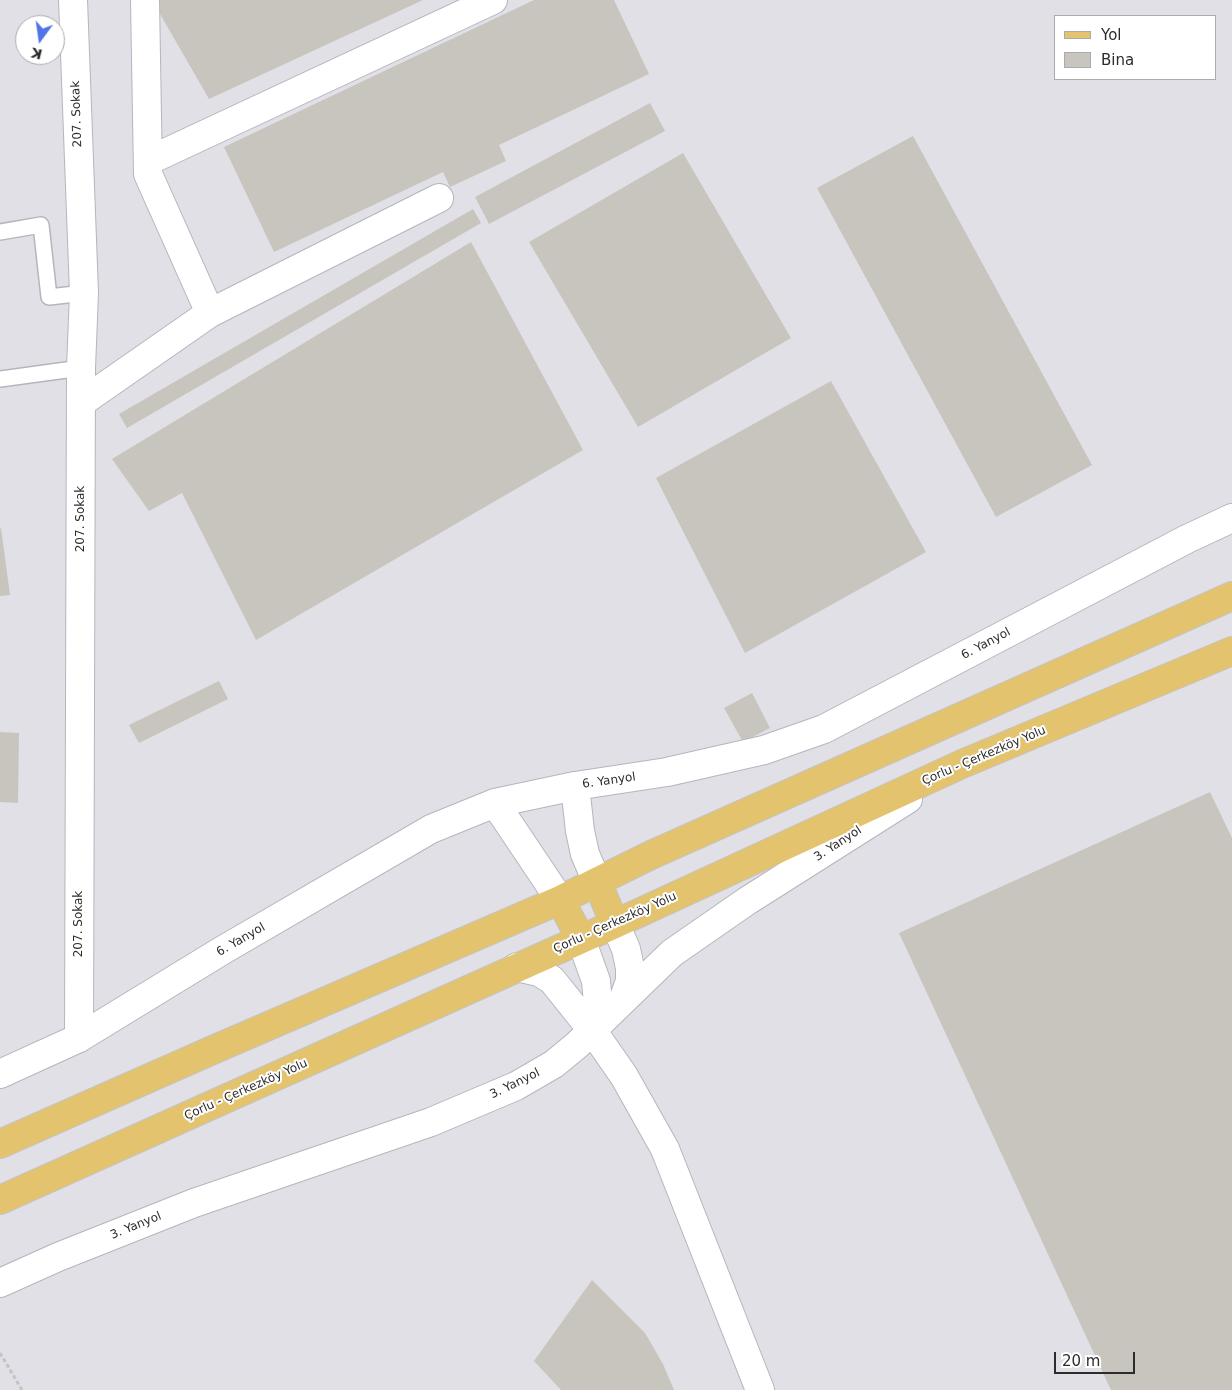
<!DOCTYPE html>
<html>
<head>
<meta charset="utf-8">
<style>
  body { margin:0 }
  #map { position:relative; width:1232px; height:1390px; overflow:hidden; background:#ece7e0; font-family:"DejaVu Sans",sans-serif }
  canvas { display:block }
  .legend { position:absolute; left:1054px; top:15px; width:162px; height:65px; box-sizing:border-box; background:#fff; border:1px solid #ababab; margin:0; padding:6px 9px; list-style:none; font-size:15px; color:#2c2c2c }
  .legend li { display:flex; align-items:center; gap:10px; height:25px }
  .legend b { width:25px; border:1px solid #ababab }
  .north { position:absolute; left:15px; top:15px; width:50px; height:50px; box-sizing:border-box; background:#fff; border:1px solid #ababab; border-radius:50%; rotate:194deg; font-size:14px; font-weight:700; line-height:20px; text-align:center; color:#2c2c2c }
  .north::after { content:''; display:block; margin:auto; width:18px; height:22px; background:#5175e8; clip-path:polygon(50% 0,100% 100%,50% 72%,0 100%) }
  .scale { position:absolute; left:1054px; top:1352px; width:81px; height:22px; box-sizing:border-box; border:2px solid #2c2c2c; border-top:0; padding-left:6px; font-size:15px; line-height:18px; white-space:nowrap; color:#2c2c2c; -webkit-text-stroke:4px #fff; paint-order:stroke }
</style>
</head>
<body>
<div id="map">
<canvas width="1232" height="1390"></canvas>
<ul class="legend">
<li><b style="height:6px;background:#e3c36e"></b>Yol</li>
<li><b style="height:14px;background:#c8c5be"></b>Bina</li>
</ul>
<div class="north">K</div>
<div class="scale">20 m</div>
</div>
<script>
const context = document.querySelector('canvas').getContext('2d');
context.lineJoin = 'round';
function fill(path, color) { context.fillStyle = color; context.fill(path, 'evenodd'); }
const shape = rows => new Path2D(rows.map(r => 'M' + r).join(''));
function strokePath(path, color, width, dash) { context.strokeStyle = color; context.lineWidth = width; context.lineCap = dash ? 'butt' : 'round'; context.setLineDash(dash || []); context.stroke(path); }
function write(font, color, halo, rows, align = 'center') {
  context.font = font + ' "DejaVu Sans",sans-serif'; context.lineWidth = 4; context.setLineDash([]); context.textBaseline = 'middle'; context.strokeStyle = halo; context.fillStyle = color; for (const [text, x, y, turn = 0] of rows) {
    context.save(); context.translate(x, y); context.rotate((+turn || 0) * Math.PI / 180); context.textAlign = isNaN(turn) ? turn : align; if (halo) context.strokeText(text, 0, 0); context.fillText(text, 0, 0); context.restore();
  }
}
const industrial = shape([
  [0,0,1232,0,1232,1390,0,1390],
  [1056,16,1216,16,1216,79,1056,79],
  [25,25,55,25,55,55,25,55]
]);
const building = shape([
  [152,0,423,0,209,99],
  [534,0,614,0,649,74,499,145,506,161,450,187,443,172,274,252,224,147],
  [650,103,665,131,489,224,475,197],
  [913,136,1092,465,996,517,817,188],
  [683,153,791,338,638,427,529,242],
  [473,209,481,223,127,428,119,414],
  [471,242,583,450,256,640,182,493,149,511,112,459],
  [831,381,926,552,745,653,656,478],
  [1,528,10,595,0,596,0,529],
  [219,681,228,699,139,743,129,725],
  [752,693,770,728,743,742,724,708],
  [0,732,19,733,18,803,0,802],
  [1210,792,1232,838,1232,1390,1111,1390,899,933],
  [592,1280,645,1333,663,1364,674,1390,561,1390,534,1361]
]);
const path = shape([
  [0,1353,22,1390]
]);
const service = shape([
  [0,232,41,225,49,297,84,293],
  [0,379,81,368]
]);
const minor = shape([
  [73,0,84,293,81,368,79,1038],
  [145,0,148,174,210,313],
  [148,161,493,0],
  [82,402,210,313,439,198],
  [592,1030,624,1076,665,1149,760,1390]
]);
const secondary = shape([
  [575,786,580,831,585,854,597,882],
  [495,803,560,900],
  [615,924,626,949,630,968,630,981,623,1000],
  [581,939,596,981,598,1003,592,1030],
  [517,967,539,972,552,980,592,1030],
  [0,1074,79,1038,223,950,431,829,495,803,575,786,667,772,764,750,824,729,1187,539,1232,518],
  [0,1283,58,1257,194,1203,431,1122,516,1086,554,1064,577,1045,672,953,747,901,908,799]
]);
const primary = shape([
  [597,882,615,924],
  [560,900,581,939],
  [0,1144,215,1049,560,900,651,855,1232,596],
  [0,1200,615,924,962,764,1232,651]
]);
const streetNames = [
  ["207. Sokak",77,114,-92],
  ["207. Sokak",81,519,-90],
  ["6. Yanyol",986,644,-28],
  ["Çorlu - Çerkezköy Yolu",984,756,-23],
  ["6. Yanyol",609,781,-8],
  ["3. Yanyol",838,844,-33],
  ["Çorlu - Çerkezköy Yolu",615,923,-24],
  ["207. Sokak",79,924,-90],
  ["6. Yanyol",241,940,-30],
  ["3. Yanyol",515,1084,-26],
  ["Çorlu - Çerkezköy Yolu",246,1090,-24],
  ["3. Yanyol",136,1226,-22]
];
fill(industrial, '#e1e0e6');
fill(building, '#c8c5be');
strokePath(service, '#b4b6be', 18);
strokePath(minor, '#b4b6be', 30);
strokePath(secondary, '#b4b6be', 30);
strokePath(primary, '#c4c4c4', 30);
strokePath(path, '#c4c4c4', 3, [4, 2.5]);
strokePath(service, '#fff', 15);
strokePath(minor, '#fff', 28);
strokePath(secondary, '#fff', 28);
strokePath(primary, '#e3c36e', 28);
write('12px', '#2c2c2c', '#fff', streetNames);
</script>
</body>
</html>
